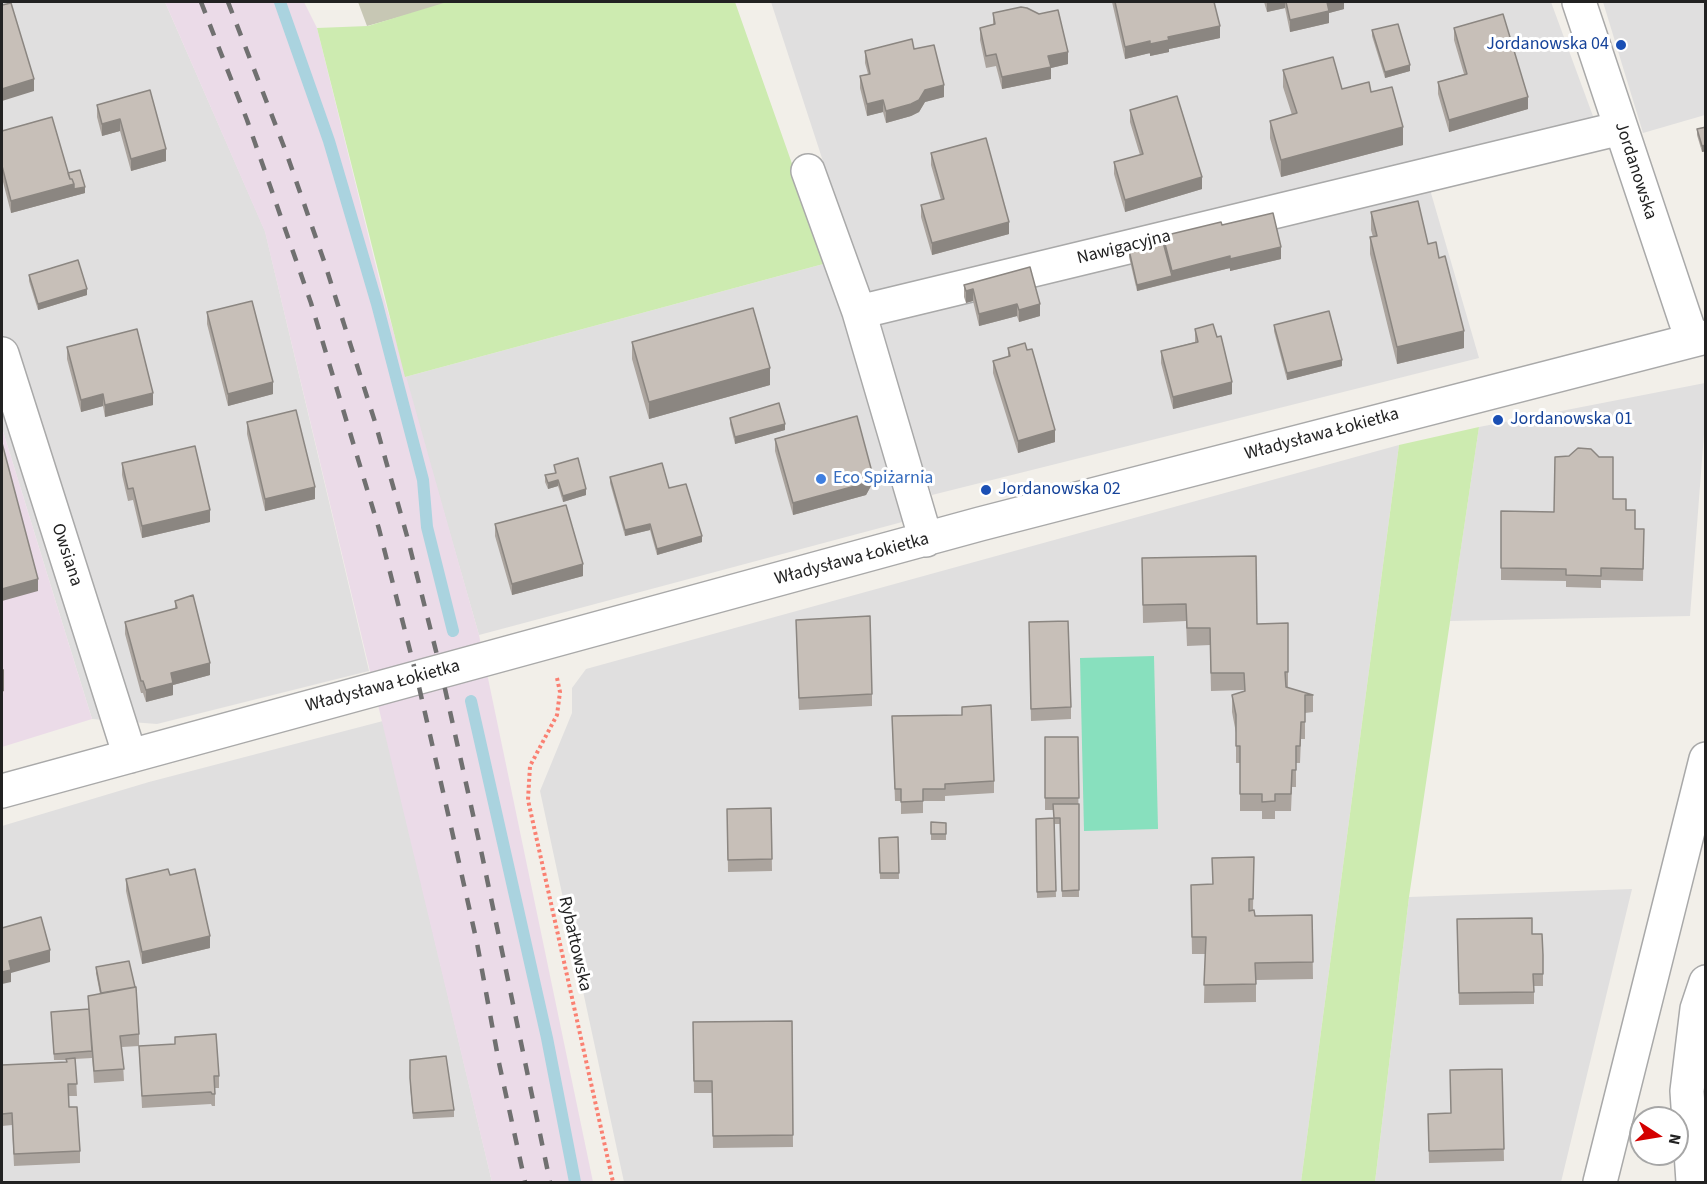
<!DOCTYPE html>
<html>
<head>
<meta charset="utf-8">
<style>
  body { margin:0 }
  #map { position:relative; width:1707px; height:1184px; overflow:hidden; background:#f2efe9; font-family:"Source Sans 3",sans-serif }
  canvas { display:block }
  .frame { position:absolute; inset:0; border:3px solid #222; pointer-events:none }
  .north { position:absolute; left:1629px; top:1106px; width:60px; height:60px; box-sizing:border-box; background:#fff; border:2px solid #a7a7a7; border-radius:50%; rotate:102deg; font-size:16px; font-weight:700; line-height:24px; text-align:center; color:#222 }
  .north::after { content:''; display:block; margin:auto; width:21px; height:27px; background:#d40000; clip-path:polygon(50% 0,100% 100%,50% 72%,0 100%) }
</style>
</head>
<body>
<div id="map">
<canvas width="1707" height="1184"></canvas>
<div class="frame"></div>
<div class="north">N</div>
</div>
<script>
const context = document.querySelector('canvas').getContext('2d');
context.lineJoin = 'round';
function fill(path, color) { context.fillStyle = color; context.fill(path, 'evenodd'); }
const shape = rows => new Path2D(rows.map(r => 'M' + r).join(''));
function strokePath(path, color, width, dash) { context.strokeStyle = color; context.lineWidth = width; context.lineCap = dash ? 'butt' : 'round'; context.setLineDash(dash || []); context.stroke(path); }
function write(font, color, halo, rows, align = 'center') {
  context.font = font + ' "Source Sans 3",sans-serif'; context.lineWidth = 6; context.setLineDash([]); context.textBaseline = 'middle'; context.strokeStyle = halo; context.fillStyle = color; for (const [text, x, y, turn = 0] of rows) {
    context.save(); context.translate(x, y); context.rotate((+turn || 0) * Math.PI / 180); context.textAlign = isNaN(turn) ? turn : align; if (halo) context.strokeText(text, 0, 0); context.fillText(text, 0, 0); context.restore();
  }
}
const residential = shape([
  [2,2,165,2,265,231,369,671,157,724,92,719,2,428],
  [771,2,1551,2,1597,127,1424,169,1479,358,932,495],
  [1603,2,1705,2,1705,115,1643,133],
  [827,263,906,521,479,635,405,377],
  [1705,383,1705,421,1690,616,1450,621,1479,427],
  [1399,445,1301,1182,624,1182,540,791,572,713,572,688,586,669],
  [383,721,492,1182,2,1182,2,826,149,782],
  [1632,889,1561,1182,1375,1182,1409,897]
]);
const industrial = shape([
  [165,2,304,2,317,28,382,291,479,635,593,1182,492,1182,265,232],
  [2,428,92,719,2,747]
]);
const construction = shape([
  [358,2,454,2,367,26]
]);
const grass = shape([
  [447,2,735,2,827,263,405,377,317,28,368,26],
  [1479,427,1409,897,1375,1182,1301,1182,1399,445]
]);
const pitch = shape([
  [1154,656,1158,829,1084,831,1080,658]
]);
const stream = shape([
  [280,2,329,141,377,304,423,480,427,527,453,631],
  [471,701,547,1038,575,1182]
]);
const path = shape([
  [557,678,560,692,557,715,530,766,528,800,613,1182]
]);
const minor = shape([
  [1579,2,1692,340],
  [808,171,859,312],
  [2,354,130,756],
  [926,540,859,312,1621,128],
  [2,791,980,524,1706,337],
  [1600,1182,1706,759],
  [1693,1182,1687,1091,1697,1009,1706,982]
]);
const rail = shape([
  [201,2,247,120,311,303,379,529,417,678,449,818,477,943,499,1063,525,1182],
  [228,2,286,152,324,261,375,422,407,536,441,671,482,855,550,1182]
]);
const wall = shape([
  [1112,2,1214,2,1220,38,1169,49,1169,52,1150,56,1150,53,1125,59],
  [1264,2,1344,2,1344,9,1329,13,1329,23,1290,32,1285,8,1267,12],
  [993,13,1068,64,1051,68,1051,79,1002,89,996,66,986,68,980,40,980,28,993,24],
  [1454,28,1528,109,1449,132,1438,94,1438,82,1464,74,1454,40],
  [1372,30,1410,71,1385,78,1372,36],
  [914,49,944,97,925,102,919,112,911,116,886,123,883,112,867,116,860,88,860,76,868,74,865,63,865,51],
  [1283,70,1342,89,1371,92,1403,145,1281,177,1270,138,1270,121,1292,115,1283,87],
  [150,90,166,161,131,171,120,131,102,136,97,117,97,105],
  [1130,110,1202,189,1125,212,1114,174,1114,162,1140,155,1130,122],
  [1706,127,1706,151,1702,152,1697,135,1697,129],
  [2,131,68,173,85,193,11,213,2,178],
  [931,153,1009,234,932,255,921,217,921,205,941,200,931,165],
  [1371,212,1428,244,1439,258,1464,348,1397,364,1370,254,1370,237,1373,237,1371,230],
  [1222,225,1281,259,1230,271,1230,268,1137,291,1129,257,1129,250,1163,242,1163,236],
  [1030,267,1040,316,1019,322,1017,316,979,326,973,301,966,303,964,297,964,285],
  [29,275,87,295,38,310,29,281],
  [207,312,273,394,228,406,207,324],
  [1274,325,1342,366,1287,380,1274,331],
  [1195,329,1217,337,1232,394,1173,409,1161,363,1161,351,1195,342],
  [632,342,770,385,649,419,632,359],
  [67,347,153,405,105,417,103,406,81,412,67,359],
  [1008,348,1055,442,1018,453,993,373,993,361,1008,357],
  [730,418,785,430,735,444,730,424],
  [247,422,315,499,265,511,247,434],
  [775,439,872,484,866,495,793,515,775,451],
  [1569,456,1613,499,1626,510,1635,529,1644,529,1643,581,1601,580,1601,588,1566,587,1566,581,1501,580,1501,511,1554,512],
  [122,463,210,522,142,538,133,500,128,501,122,475],
  [554,465,586,495,563,502,558,486,548,489,545,482,545,475,555,473],
  [610,477,669,488,702,542,657,555,650,530,625,536,610,483],
  [495,524,583,576,512,595,495,536],
  [1142,558,1257,624,1288,623,1288,688,1313,695,1313,712,1305,713,1305,739,1301,739,1300,763,1296,763,1296,787,1292,787,1291,811,1275,811,1275,819,1262,819,1262,811,1240,811,1240,763,1236,763,1236,733,1232,712,1232,695,1244,691,1244,690,1211,691,1210,645,1187,646,1186,621,1143,623],
  [175,601,210,675,173,685,173,695,146,702,143,693,141,693,125,634,125,622,175,609],
  [796,620,872,694,872,706,799,710],
  [1029,622,1071,707,1071,719,1031,721],
  [892,716,994,781,994,793,945,796,945,801,923,801,923,813,901,814,901,801,895,801],
  [1045,737,1078,737,1079,897,1062,897,1060,824,1054,824,1056,897,1037,898,1036,819,1054,818,1053,810,1045,810],
  [771,808,772,871,728,872,727,809],
  [931,822,946,823,946,840,931,840],
  [898,837,899,879,880,879,879,838],
  [1254,857,1253,910,1255,916,1312,915,1313,979,1256,980,1256,1002,1204,1003,1205,954,1192,954,1191,902,1213,884],
  [126,879,210,948,142,964,126,891],
  [1457,919,1532,934,1543,974,1543,986,1534,986,1534,1004,1459,1005],
  [96,967,139,1034,139,1046,122,1047,124,1081,94,1083,92,1056,92,1058,75,1059,77,1096,68,1096,69,1107,80,1151,80,1163,14,1166,12,1125,2,1126,2,1065,67,1062,66,1060,54,1060,51,1012,88,1009,88,996,100,994,96,973],
  [792,1021,793,1147,713,1148,712,1093,694,1093,693,1022],
  [175,1037,219,1076,219,1088,215,1088,215,1106,212,1106,211,1104,142,1108,139,1046,175,1044],
  [410,1060,454,1110,454,1117,413,1119,410,1084],
  [1502,1069,1504,1161,1429,1163,1428,1114,1451,1113]
]);
const shadedWall = shape([
  [1267,2,1285,2,1285,8,1267,12],
  [1327,2,1344,2,1344,9,1329,13,1329,23,1290,32,1290,20],
  [1220,26,1220,38,1169,49,1169,52,1150,56,1150,44,1168,37],
  [1150,41,1150,53,1125,59,1125,47],
  [1068,52,1068,64,1051,68,1051,79,1002,89,1002,77,1048,56],
  [1410,65,1410,71,1385,78,1385,72],
  [34,79,34,91,2,101,2,89],
  [944,85,944,97,925,102,919,112,911,116,886,123,886,111,925,90],
  [1528,97,1528,109,1449,132,1449,120],
  [883,100,883,112,867,116,867,104],
  [120,119,120,131,102,136,102,124],
  [1403,127,1403,145,1281,177,1281,160],
  [1706,145,1706,151,1702,152,1702,146],
  [166,149,166,161,131,171,131,159],
  [1202,177,1202,189,1125,212,1125,200],
  [74,184,85,187,85,193,11,213,11,201],
  [1009,222,1009,234,932,255,932,243],
  [1281,247,1281,259,1230,271,1230,259],
  [1230,256,1230,268,1172,282,1172,271],
  [1172,276,1172,282,1137,291,1137,285],
  [87,289,87,295,38,310,38,304],
  [973,289,973,301,966,303,966,291],
  [1017,304,1017,316,979,326,979,314],
  [1040,304,1040,316,1019,322,1019,310],
  [1464,331,1464,348,1397,364,1397,347],
  [1342,360,1342,366,1287,380,1287,373],
  [770,368,770,385,649,419,649,402],
  [273,382,273,394,228,406,228,394],
  [1232,382,1232,394,1173,409,1173,397],
  [153,393,153,405,105,417,105,405],
  [103,394,103,406,81,412,81,400],
  [785,424,785,430,735,444,735,437],
  [1055,430,1055,442,1018,453,1018,441],
  [872,472,872,484,866,495,793,515,793,503],
  [558,480,558,486,548,489,548,483],
  [315,487,315,499,265,511,265,499],
  [586,489,586,495,563,502,563,496],
  [210,510,210,522,142,538,142,526],
  [650,524,650,530,625,536,625,530],
  [702,536,702,542,657,555,657,549],
  [583,564,583,576,512,595,512,584],
  [38,579,38,591,2,601,2,589],
  [210,663,210,675,173,685,173,695,146,702,146,690,171,673],
  [4,669,4,691,2,692,2,670],
  [210,936,210,948,142,964,142,952],
  [50,950,50,962,11,973,11,982,2,984,2,972,9,961]
]);
const building = shape([
  [1115,2,1214,2,1220,26,1168,37,1169,40,1150,44,1150,41,1125,47,1115,2],
  [1286,2,1327,2,1329,11,1290,20,1286,2],
  [11,3,34,79,2,89,2,5,11,3],
  [1021,7,1027,8,1039,14,1058,10,1068,52,1048,56,1051,67,1002,77,996,54,986,56,980,28,995,24,993,13,1021,7],
  [1503,14,1528,97,1449,120,1438,82,1467,74,1454,28,1503,14],
  [1398,24,1410,65,1385,72,1372,30,1398,24],
  [912,39,914,49,934,45,944,85,925,90,919,100,911,104,886,111,883,100,867,104,860,76,870,74,865,51,912,39],
  [1333,57,1342,89,1369,82,1371,92,1392,87,1403,127,1281,160,1270,121,1297,113,1283,70,1333,57],
  [150,90,166,149,131,159,120,119,102,124,97,105,150,90],
  [1177,96,1202,177,1125,200,1114,162,1143,154,1130,110,1177,96],
  [52,117,70,179,72,179,74,184,11,201,2,166,2,131,52,117],
  [1706,127,1706,145,1702,146,1697,129,1706,127],
  [986,138,1009,222,932,243,921,205,944,199,931,153,986,138],
  [80,170,85,187,74,189,74,184,72,179,70,179,68,173,80,170],
  [1418,201,1428,244,1436,242,1439,258,1445,256,1464,331,1397,347,1370,237,1377,236,1371,212,1418,201],
  [1273,213,1281,247,1230,259,1230,256,1172,271,1163,236,1221,222,1222,225,1273,213],
  [1163,242,1172,276,1137,285,1129,250,1163,242],
  [78,260,87,289,38,304,29,275,78,260],
  [1030,267,1040,304,1019,310,1017,304,979,314,973,289,966,291,964,285,1030,267],
  [252,301,273,382,228,394,207,312,252,301],
  [753,308,770,368,649,402,632,342,753,308],
  [1329,311,1342,360,1287,373,1274,325,1329,311],
  [1213,324,1217,337,1221,336,1232,382,1173,397,1161,351,1198,342,1195,329,1213,324],
  [137,329,153,393,105,405,103,394,81,400,67,347,137,329],
  [1025,343,1027,350,1032,349,1055,430,1018,441,993,361,1010,356,1008,348,1025,343],
  [779,403,785,424,735,437,730,418,779,403],
  [296,410,315,487,265,499,247,422,296,410],
  [857,416,872,472,866,483,793,503,775,439,857,416],
  [2,443,38,579,2,589,2,443],
  [195,446,210,510,142,526,133,488,128,489,122,463,195,446],
  [1578,448,1591,449,1599,457,1613,457,1613,499,1626,499,1626,510,1635,510,1635,529,1644,529,1643,569,1601,568,1601,576,1566,575,1566,569,1501,568,1501,511,1554,512,1555,457,1569,456,1578,448],
  [578,458,586,489,563,496,558,480,548,483,545,475,556,473,554,465,578,458],
  [662,463,669,488,686,484,702,536,657,549,650,524,625,530,610,477,662,463],
  [566,505,583,564,512,584,495,524,566,505],
  [1256,556,1257,624,1288,623,1288,672,1285,672,1286,687,1313,695,1305,695,1305,722,1301,722,1300,746,1296,746,1296,770,1292,770,1291,794,1275,794,1275,801,1262,802,1262,794,1240,794,1240,746,1236,746,1236,715,1232,695,1245,691,1244,673,1211,673,1210,628,1187,628,1186,604,1143,605,1142,558,1256,556],
  [193,595,210,663,171,673,173,683,146,690,143,681,141,681,125,622,177,608,175,601,193,595],
  [870,616,872,694,799,698,796,620,870,616],
  [1068,621,1071,707,1031,709,1029,622,1068,621],
  [991,705,994,781,945,784,945,789,923,789,923,801,901,802,901,789,895,789,892,716,962,715,962,707,991,705],
  [1045,737,1078,737,1079,798,1045,798,1045,737],
  [1053,804,1079,804,1079,890,1062,891,1060,818,1054,818,1053,804],
  [771,808,772,859,728,860,727,809,771,808],
  [1054,818,1056,891,1037,892,1036,819,1054,818],
  [931,822,946,823,946,834,931,834,931,822],
  [898,837,899,873,880,873,879,838,898,837],
  [1254,857,1253,899,1249,899,1249,911,1254,910,1255,916,1312,915,1313,962,1255,963,1256,984,1204,985,1206,937,1192,937,1191,885,1213,884,1212,858,1254,857],
  [168,869,170,875,195,869,210,936,142,952,126,879,168,869],
  [41,917,50,950,9,961,11,970,2,972,2,928,41,917],
  [1532,918,1532,934,1542,934,1543,955,1543,974,1533,974,1534,992,1459,993,1457,919,1532,918],
  [129,961,135,987,101,993,96,967,129,961],
  [136,987,139,1034,120,1036,124,1069,94,1071,88,996,136,987],
  [89,1009,92,1051,54,1054,51,1012,89,1009],
  [792,1021,793,1135,713,1136,712,1081,694,1081,693,1022,792,1021],
  [216,1034,219,1076,214,1076,215,1094,212,1094,211,1092,142,1096,139,1046,175,1044,175,1037,216,1034],
  [446,1056,454,1110,413,1113,410,1078,410,1060,446,1056],
  [75,1058,77,1084,68,1084,69,1107,77,1107,80,1151,14,1154,12,1113,2,1114,2,1065,67,1062,66,1059,75,1058],
  [1502,1069,1504,1149,1429,1151,1428,1114,1451,1113,1450,1070,1502,1069]
]);
const markers = [
  [1621,45,6,"#1a4fb4"],
  [1498,420,6,"#1a4fb4"],
  [821,479,6,"#3f7fe0"],
  [986,490,6,"#1a4fb4"]
];
const transitNames = [
  ["Jordanowska 04",1609,45,"right"],
  ["Jordanowska 01",1510,420],
  ["Jordanowska 02",998,490]
];
const streetNames = [
  ["Jordanowska",1635,171,72],
  ["Nawigacyjna",1124,248,-14],
  ["Władysława Łokietka",1322,435,-15],
  ["Owsiana",66,555,72],
  ["Władysława Łokietka",852,560,-15],
  ["Władysława Łokietka",383,687,-15],
  ["Rybałtowska",574,944,77]
];
const shopNames = [
  ["Eco Spiżarnia",833,479]
];
fill(residential, '#e0dfdf');
fill(industrial, '#ebdbe8');
fill(construction, '#c7c7b4');
fill(grass, '#cdebb0');
fill(pitch, '#88e0be');
strokePath(stream, '#aad3df', 12);
strokePath(minor, '#a9a9a9', 36);
strokePath(path, '#fa8072', 4, [3, 3]);
strokePath(minor, '#fff', 33);
strokePath(rail, '#707070', 4.5, [12, 12]);
fill(wall, '#aba49e');
fill(shadedWall, '#8b8681');
fill(building, '#c7bfb8');
strokePath(building, '#8b8681', 1.5);
for (const [x, y, r, color] of markers) { const dot = new Path2D(); dot.arc(x, y, r, 0, 2 * Math.PI); context.fillStyle = color; context.fill(dot); strokePath(dot, '#fff', 2); }
write('18px', '#164399', '#fff', transitNames, 'left');
write('18px', '#222', '#fff', streetNames);
write('18px', '#366cbe', '#fff', shopNames, 'left');
</script>
</body>
</html>
